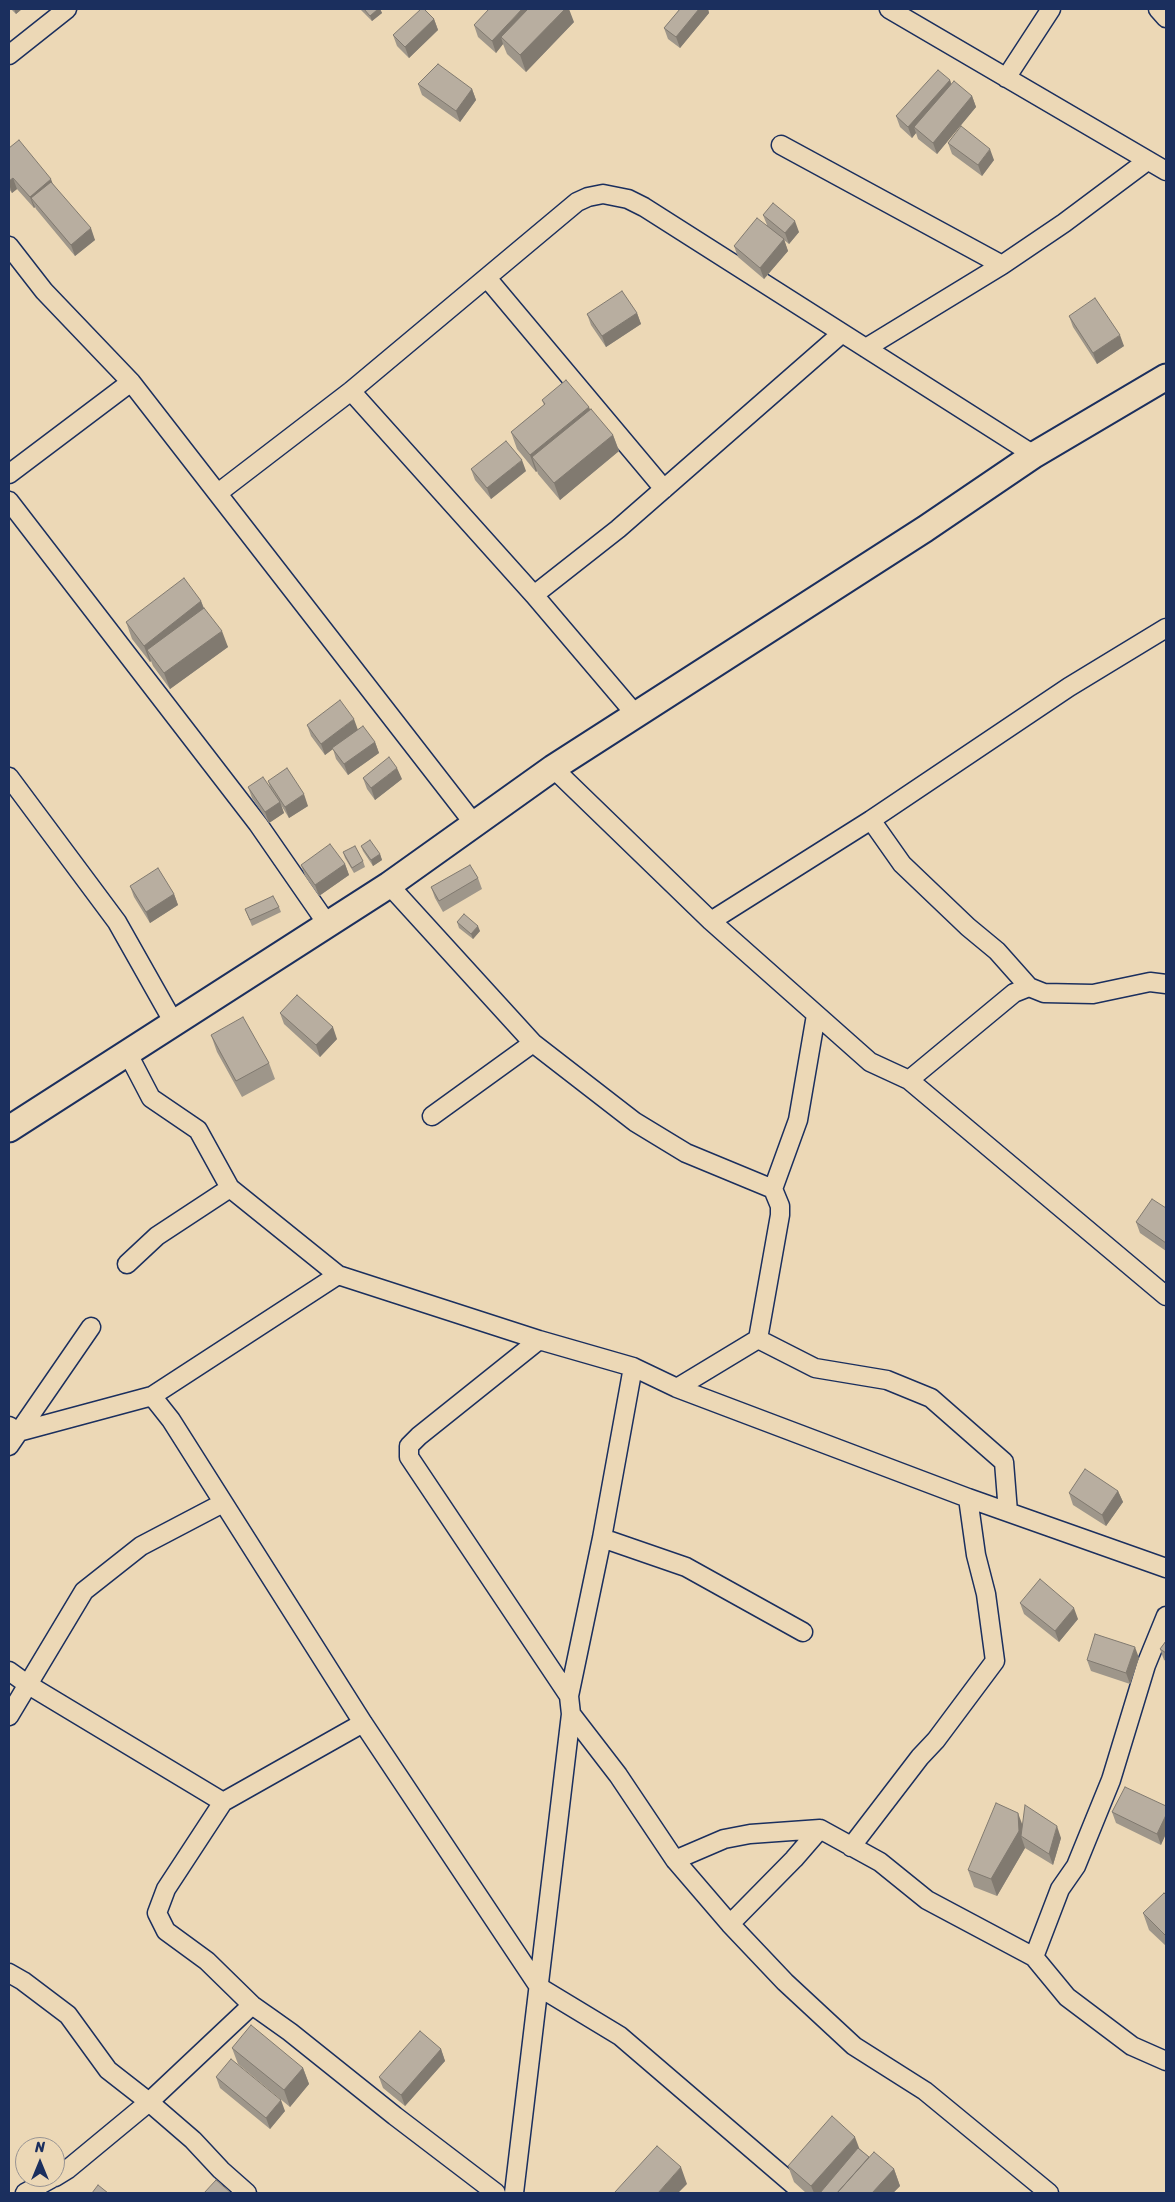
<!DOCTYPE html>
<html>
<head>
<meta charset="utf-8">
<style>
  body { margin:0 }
  #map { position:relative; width:1175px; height:2202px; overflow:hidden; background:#ecd8b6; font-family:Sriracha,sans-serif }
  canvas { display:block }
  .frame { position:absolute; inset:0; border:10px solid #1b2f5e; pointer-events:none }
  .north { position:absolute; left:15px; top:2137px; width:50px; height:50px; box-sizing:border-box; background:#ecd8b6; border:1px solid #989493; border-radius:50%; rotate:0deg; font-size:14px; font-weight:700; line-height:20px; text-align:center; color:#1b2f5e }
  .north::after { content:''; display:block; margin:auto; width:18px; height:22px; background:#1b2f5e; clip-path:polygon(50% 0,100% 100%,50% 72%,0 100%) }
</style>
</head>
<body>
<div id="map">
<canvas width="1175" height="2202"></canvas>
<div class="frame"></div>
<div class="north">N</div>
</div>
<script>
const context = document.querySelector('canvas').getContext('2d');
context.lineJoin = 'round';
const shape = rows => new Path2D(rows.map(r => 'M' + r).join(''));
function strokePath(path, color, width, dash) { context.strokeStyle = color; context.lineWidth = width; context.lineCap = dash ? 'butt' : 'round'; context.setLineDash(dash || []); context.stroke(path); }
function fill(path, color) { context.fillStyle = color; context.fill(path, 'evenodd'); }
const street = shape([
  [889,9,1166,171],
  [1158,9,1166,18],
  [9,55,67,9],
  [1006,78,1051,9],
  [781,145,1002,265],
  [9,246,44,291,131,382,475,825],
  [487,278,664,489],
  [866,348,1002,265,1064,223,1147,161],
  [351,391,534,595,636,715],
  [9,474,131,382],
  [218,493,351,391,577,202,588,197,603,194,628,199,644,207,1034,455],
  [9,501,258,824,328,925],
  [534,595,618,529,841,334],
  [553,768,711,921,870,1062,909,1080,1166,1296],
  [9,777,117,922,174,1023],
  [871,820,902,864,968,927,997,951,1029,987],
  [389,885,533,1043,635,1122,686,1153,773,1189],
  [711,921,871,820,1069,687,1166,628],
  [127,1052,151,1098,198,1130,230,1188,338,1275,539,1340,633,1367],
  [909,1080,1014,993,1029,987,1044,993,1093,994,1150,982,1166,984],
  [432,1116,533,1043],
  [127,1264,157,1236,230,1188],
  [338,1275,152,1396,171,1420,363,1723,539,1987,620,2036,803,2193],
  [758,1339,815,1368,887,1380,931,1398,1004,1462,1008,1512],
  [539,1340,419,1436,409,1446,409,1457,569,1696],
  [677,1388,968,1498,976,1555,986,1594,995,1661,936,1740,920,1757,851,1847],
  [9,1426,18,1432,152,1396],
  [9,1446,91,1327],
  [968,1498,1166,1568],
  [602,1538,686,1567,803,1632],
  [9,1671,27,1684,223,1802],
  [571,1714,618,1775,675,1860,730,1924,785,1982,854,2046,925,2091,1049,2193],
  [9,1716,84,1591,141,1546,223,1503],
  [363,1723,223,1802,166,1889,157,1913,166,1931,207,1961,252,2005,290,2032,395,2116,496,2193],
  [675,1860,724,1839,750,1834,820,1829,880,1862,927,1900,1034,1957,1067,1997,1132,2046,1166,2061],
  [730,1924,794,1859,820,1829],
  [1034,1957,1060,1889,1076,1866,1111,1780,1146,1665,1166,1616],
  [9,1973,23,1981,68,2015,108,2070,149,2102,193,2140,221,2170,247,2193],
  [55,2177,68,2169,149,2102,252,2005],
  [25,2193,54,2177],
  [514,2193,571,1714,569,1696,602,1538,633,1367,677,1388,758,1339,780,1215,780,1206,773,1189,798,1120,816,1015]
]);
const secondary = shape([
  [9,1129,389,885,553,768,925,529,1034,455,1166,377]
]);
const wall = shape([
  [11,9,22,9,16,14],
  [360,9,380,9,382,13,372,21],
  [680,9,708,9,709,13,680,48,668,39,664,28],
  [434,19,438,30,409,58,397,46,393,35],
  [574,22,526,72,507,54,503,44,496,53,478,37,474,25],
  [950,80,951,84,972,96,976,107,937,154,918,139,916,133,912,138,900,127,896,116],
  [418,84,472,89,476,100,460,122,422,95],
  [948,143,994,160,982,176,952,154],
  [9,148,53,184,95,240,75,256,36,209,35,207,34,208,17,189,12,193,9,189],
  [763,215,799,232,789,244,784,240,788,251,764,279,738,257,734,246,767,225],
  [637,313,641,324,606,347,591,325,587,314],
  [1069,316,1124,346,1097,364,1073,327],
  [542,400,589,407,590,410,613,435,619,451,560,500,538,474,537,471,536,472,517,449,511,432,544,405],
  [471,469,526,471,491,499,475,480],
  [201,601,204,608,228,647,170,689,153,666,151,661,150,662,132,639,126,622],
  [307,725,358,730,375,742,379,753,348,775,336,759,333,749,325,755,311,736],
  [363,778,402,779,375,800,367,789],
  [268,781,308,806,289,818,281,805,284,813,269,823,252,798,248,787,271,790],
  [361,846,380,854,382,860,373,866,363,851],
  [343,852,363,861,365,867,354,873,345,858],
  [345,864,349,875,319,896,305,876,301,865],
  [478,878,482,889,443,912,435,898,431,887],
  [130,886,174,894,178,905,150,923,134,897],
  [279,907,281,912,252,926,245,909],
  [457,922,480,931,473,939,459,928],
  [280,1013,337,1039,320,1057,284,1024],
  [211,1035,269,1063,275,1079,242,1097,217,1052],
  [1166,1208,1166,1251,1140,1233,1136,1222],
  [1118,1491,1123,1502,1106,1526,1073,1505,1069,1493],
  [1020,1603,1078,1619,1059,1642,1024,1614],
  [1166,1641,1166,1661,1164,1660,1160,1649],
  [1139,1658,1130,1684,1091,1671,1087,1660],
  [1166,1806,1161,1845,1116,1823,1112,1812],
  [1022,1824,1061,1838,1053,1865,1025,1848,997,1896,974,1887,968,1870],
  [1166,1895,1166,1946,1149,1930,1143,1913],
  [232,2048,303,2068,309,2084,290,2107,238,2064],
  [441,2049,445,2061,405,2106,383,2088,379,2077],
  [216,2077,285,2111,270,2129,220,2088],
  [860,2149,869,2157,894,2169,900,2186,893,2193,806,2193,794,2182,788,2166]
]);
const shadedWall = shape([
  [14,9,22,9,16,14],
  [378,9,380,9,382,13,372,21,370,16],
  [522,9,534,9,501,37,503,44,496,53,492,41],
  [565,9,569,9,574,22,526,72,520,55],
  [699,9,708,9,709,13,680,48,676,37],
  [434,19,438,30,409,58,405,47],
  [950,80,954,92,914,127,916,133,912,138,908,127],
  [472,89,476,100,460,122,456,111],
  [972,96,976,107,937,154,933,143],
  [990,149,994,160,982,176,978,165],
  [13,178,17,189,12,193,9,184,9,181],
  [51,179,55,190,31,198,35,207,34,208,30,197],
  [795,221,799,232,789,244,785,233],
  [91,228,95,240,75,256,71,245],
  [784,239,788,251,764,279,760,268],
  [637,313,641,324,606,347,602,336],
  [1120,335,1124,346,1097,364,1093,353],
  [589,407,595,423,532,457,537,471,536,472,530,455],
  [613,435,619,451,560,500,554,483],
  [522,460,526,471,491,499,487,488],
  [201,601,207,618,147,650,151,661,150,662,144,646],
  [222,631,228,647,170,689,164,673],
  [354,719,358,730,325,755,321,744],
  [375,742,379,753,348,775,344,764],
  [397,768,402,779,375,800,371,788],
  [304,794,308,806,289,818,285,807],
  [280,802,284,813,269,823,265,812],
  [380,854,382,860,373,866,371,860],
  [345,864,349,875,319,896,315,885],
  [174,894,178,905,150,923,146,912],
  [478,926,480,931,473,939,471,934],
  [333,1027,337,1039,320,1057,316,1045],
  [1118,1491,1123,1502,1106,1526,1102,1515],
  [1074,1608,1078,1619,1059,1642,1055,1631],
  [1135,1647,1139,1658,1130,1684,1126,1673],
  [1018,1813,1024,1829,1021,1836,1025,1848,997,1896,991,1879],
  [1166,1815,1166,1834,1161,1845,1157,1834],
  [1057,1826,1061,1838,1053,1865,1049,1854],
  [441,2049,445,2061,405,2106,401,2095],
  [303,2068,309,2084,290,2107,284,2090],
  [281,2100,285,2111,270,2129,266,2118],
  [855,2137,861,2153,826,2193,814,2193,811,2186],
  [681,2167,687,2184,678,2193,658,2193],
  [894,2169,900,2186,893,2193,872,2193]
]);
const building = shape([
  [364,9,378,9,370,16,364,9],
  [421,9,424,9,434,19,405,47,393,35,421,9],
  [489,9,522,9,492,41,474,25,489,9],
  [528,9,565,9,520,55,501,37,528,9],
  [680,9,699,9,676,37,664,28,680,9],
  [438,64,472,89,456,111,418,84,438,64],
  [938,70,950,80,908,127,896,116,938,70],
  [954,81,972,96,933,143,914,127,954,81],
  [961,126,990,149,978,165,948,143,961,126],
  [19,140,51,179,30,197,13,178,9,181,9,148,19,140],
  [51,182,91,228,71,245,31,198,51,182],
  [773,203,795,221,785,233,763,215,773,203],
  [757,218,784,239,760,268,734,246,757,218],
  [622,291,637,313,602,336,587,314,622,291],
  [1095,298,1120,335,1093,353,1069,316,1095,298],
  [566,380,589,407,530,455,511,432,545,404,542,400,566,380],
  [591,409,613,435,554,483,532,457,591,409],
  [506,441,522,460,487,488,471,469,506,441],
  [184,578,201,601,144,646,126,622,184,578],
  [204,608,222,631,164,673,147,650,204,608],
  [340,700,354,719,321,744,307,725,340,700],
  [363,726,375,742,344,764,332,748,363,726],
  [389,757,397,768,371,788,363,778,389,757],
  [287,768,304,794,285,807,268,781,287,768],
  [263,777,280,802,265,812,248,787,263,777],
  [370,840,380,854,371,860,361,846,370,840],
  [330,844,345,864,315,885,301,865,330,844],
  [355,846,363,861,352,868,343,852,355,846],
  [470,865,478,878,439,901,431,887,470,865],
  [158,868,174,894,146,912,130,886,158,868],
  [273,896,279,907,250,920,245,909,273,896],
  [464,914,478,926,471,934,457,922,464,914],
  [297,995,333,1027,316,1045,280,1013,297,995],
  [243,1017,269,1063,236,1081,211,1035,243,1017],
  [1152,1199,1166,1208,1166,1243,1136,1222,1152,1199],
  [1085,1469,1118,1491,1102,1515,1069,1493,1085,1469],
  [1040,1579,1074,1608,1055,1631,1020,1603,1040,1579],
  [1095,1634,1135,1647,1126,1673,1087,1660,1095,1634],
  [1166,1641,1166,1653,1160,1649,1166,1641],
  [1125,1787,1166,1806,1166,1815,1157,1834,1112,1812,1125,1787],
  [996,1803,1018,1813,1019,1831,991,1879,968,1870,996,1803],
  [1025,1805,1057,1826,1049,1854,1021,1836,1025,1805],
  [1164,1893,1166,1895,1166,1936,1143,1913,1164,1893],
  [251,2025,303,2068,284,2090,232,2048,251,2025],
  [420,2031,441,2049,401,2095,379,2077,420,2031],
  [231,2059,281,2100,266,2118,216,2077,231,2059],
  [832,2116,855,2137,811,2186,788,2166,832,2116],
  [657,2146,681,2167,658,2193,617,2193,615,2192,657,2146],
  [858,2148,869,2157,837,2193,820,2193,858,2148],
  [874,2152,894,2169,872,2193,837,2193,874,2152],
  [216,2180,231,2193,204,2193,216,2180],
  [98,2185,108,2193,92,2193,98,2185]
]);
strokePath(street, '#1b2f5e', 21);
strokePath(secondary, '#1b2f5e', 29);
strokePath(street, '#ecd8b6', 18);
strokePath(secondary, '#ecd8b6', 25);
fill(wall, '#9e968a');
fill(shadedWall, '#817a70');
fill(building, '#b8aea0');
strokePath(building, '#817a70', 1);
</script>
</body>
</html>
